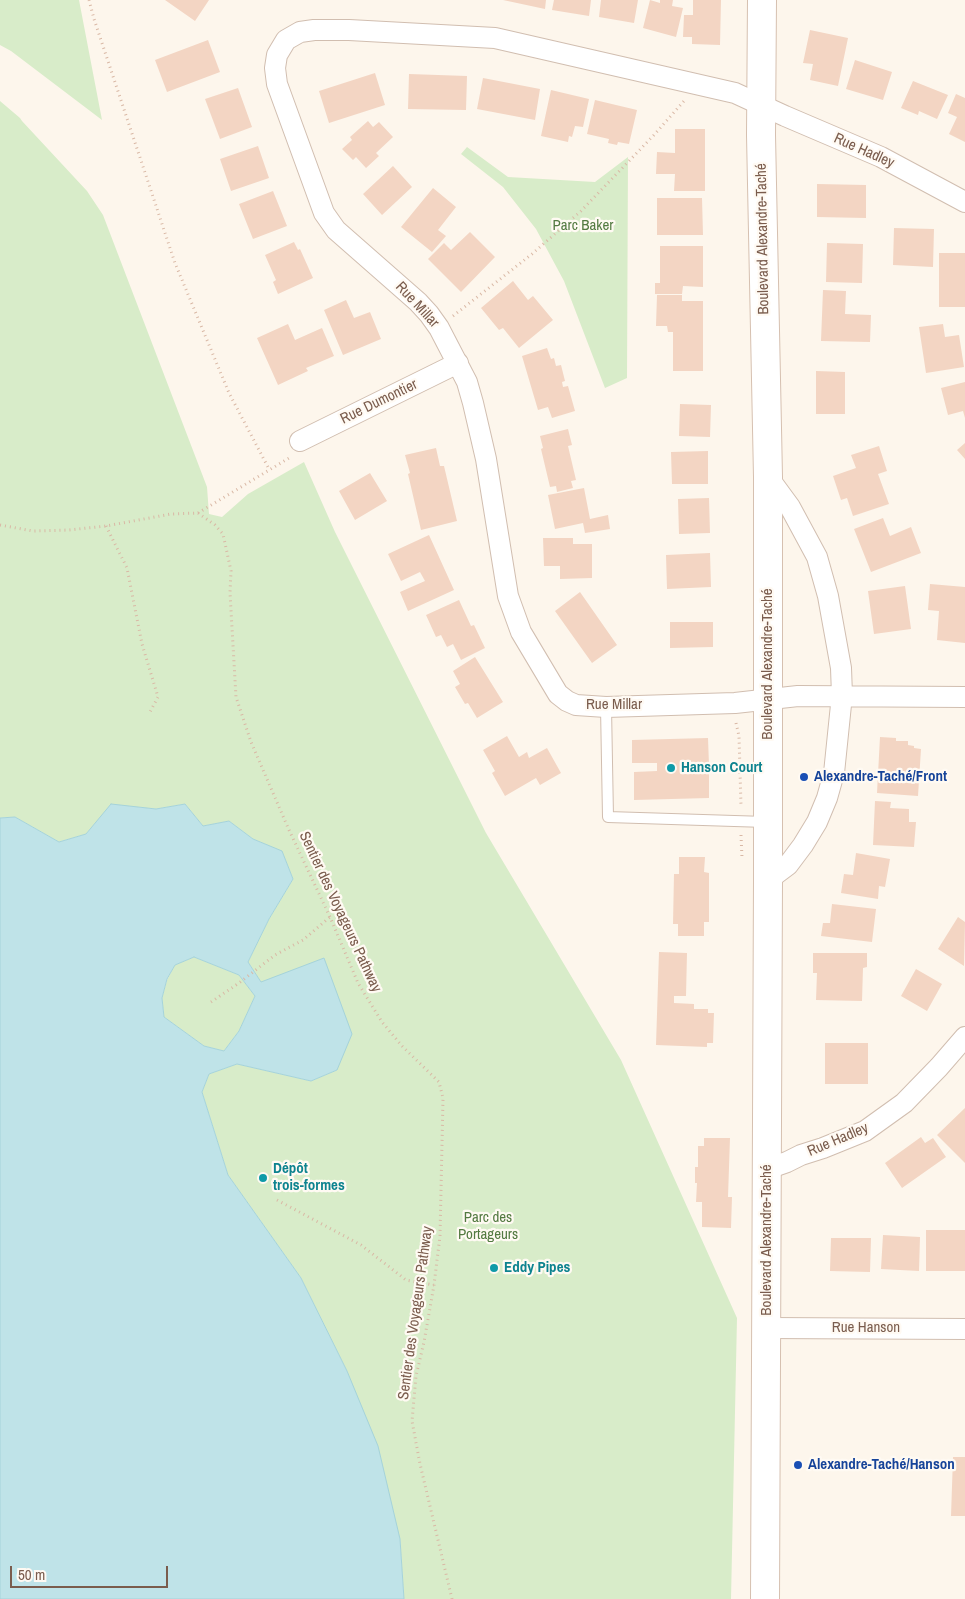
<!DOCTYPE html>
<html>
<head>
<meta charset="utf-8">
<style>
  body { margin:0 }
  #map { position:relative; width:965px; height:1599px; overflow:hidden; background:#fdf6ec; font-family:"Archivo Narrow",sans-serif }
  canvas { display:block }
  .scale { position:absolute; left:10px; top:1566px; width:158px; height:22px; box-sizing:border-box; border:2px solid #7a5c4d; border-top:0; padding-left:6px; font-size:15px; line-height:18px; white-space:nowrap; color:#7a5c4d; -webkit-text-stroke:4px #fffaf3; paint-order:stroke }
</style>
</head>
<body>
<div id="map">
<canvas width="965" height="1599"></canvas>
<div class="scale">50 m</div>
</div>
<script>
const context = document.querySelector('canvas').getContext('2d');
context.lineJoin = 'round';
function fill(path, color) { context.fillStyle = color; context.fill(path, 'evenodd'); }
const shape = rows => new Path2D(rows.map(r => 'M' + r).join(''));
function strokePath(path, color, width, dash) { context.strokeStyle = color; context.lineWidth = width; context.lineCap = dash ? 'butt' : 'round'; context.setLineDash(dash || []); context.stroke(path); }
function write(font, color, halo, rows, align = 'center') {
  context.font = font + ' "Archivo Narrow",sans-serif'; context.lineWidth = 4.5; context.setLineDash([]); context.textBaseline = 'middle'; context.strokeStyle = halo; context.fillStyle = color; for (const [text, x, y, turn = 0] of rows) {
    context.save(); context.translate(x, y); context.rotate((+turn || 0) * Math.PI / 180); context.textAlign = isNaN(turn) ? turn : align; if (halo) context.strokeText(text, 0, 0); context.fillText(text, 0, 0); context.restore();
  }
}
const green = shape([
  [0,0,79,0,102,120,11,51,0,45],
  [0,101,20,118,22,121,87,191,103,215,207,487,209,514,222,517,248,494,304,462,335,532,486,833,621,1060,737,1318,731,1599,404,1599,400,1539,347,1371,301,1278,228,1175,202,1092,209,1074,237,1064,311,1081,337,1070,261,982,248,962,269,919,293,879,282,852,253,839,229,821,203,826,185,804,156,809,111,805,86,834,59,842,15,817,0,818],
  [467,147,508,177,595,182,628,157,627,378,605,388,564,281,536,229,503,187,461,154],
  [194,957,239,975,255,996,239,1031,224,1051,204,1046,164,1017,162,998,167,980,175,965]
]);
const water = shape([
  [111,804,156,809,185,804,203,826,229,821,253,839,282,851,293,879,269,919,248,962,261,982,324,958,352,1034,337,1070,311,1081,237,1064,209,1074,202,1092,228,1175,301,1278,347,1371,378,1446,400,1539,404,1599,0,1599,0,818,15,817,59,842,86,834,111,804],
  [194,957,239,975,255,996,239,1031,224,1051,204,1046,164,1017,162,998,167,979,175,965,194,957]
]);
const building = shape([
  [165,0,209,0,195,21],
  [503,0,546,0,545,9],
  [554,0,591,0,589,16,552,10],
  [601,0,638,0,634,23,599,17],
  [650,0,660,3,660,0,673,0,672,6,683,8,676,37,643,28],
  [693,0,721,0,720,45,692,44,692,37,683,37,684,15,693,15],
  [810,30,848,38,838,86,810,80,813,64,803,63],
  [208,40,220,72,167,92,155,60],
  [855,60,892,72,883,100,846,89],
  [375,73,385,105,329,123,319,91],
  [409,74,467,76,466,110,408,109],
  [483,78,540,89,535,120,477,109],
  [913,81,948,95,937,119,919,111,918,115,901,108],
  [238,88,252,127,220,139,205,99],
  [551,90,589,99,583,127,575,126,572,137,569,136,568,142,541,136],
  [956,94,965,98,965,142,949,134,957,117,948,113],
  [595,100,637,110,629,144,618,142,617,145,608,143,609,139,587,134],
  [368,121,373,127,379,122,393,137,376,153,379,156,366,168,356,157,353,160,342,149,352,140,350,137],
  [675,129,705,129,705,191,674,191,675,174,656,174,657,152,675,153],
  [258,146,269,178,231,191,220,159],
  [393,166,412,187,382,215,363,194],
  [817,184,866,185,866,218,817,217],
  [433,188,456,207,438,230,446,236,432,252,401,227],
  [273,191,287,226,253,239,239,204],
  [657,198,702,198,703,235,657,235],
  [894,228,934,229,933,267,893,265],
  [470,232,495,257,461,292,428,259,444,243,451,250],
  [294,242,298,250,300,249,313,278,278,294,273,282,276,280,265,255],
  [827,243,863,244,862,283,826,282],
  [660,246,703,246,703,287,683,286,682,294,655,294,655,283,660,283],
  [939,253,965,253,965,307,939,307],
  [513,281,528,300,533,296,553,320,519,348,503,328,499,330,481,308],
  [823,290,846,291,845,314,871,315,870,342,821,341],
  [657,295,682,295,682,301,703,301,703,371,673,371,673,332,668,332,667,326,656,326],
  [346,300,354,318,370,312,381,339,343,355,324,310],
  [288,324,295,340,322,328,334,356,306,368,308,371,278,385,257,338],
  [943,324,945,337,959,335,964,367,926,373,919,327],
  [547,348,551,359,554,358,556,366,561,365,565,381,562,382,563,387,568,386,575,411,552,418,548,407,538,410,522,356],
  [816,371,845,372,845,414,816,414],
  [965,382,965,418,963,411,948,415,941,388],
  [680,404,711,405,710,437,679,436],
  [568,429,572,445,568,446,576,480,571,481,573,488,557,492,556,486,550,487,541,449,543,448,540,436],
  [965,443,965,459,957,450],
  [879,446,887,471,878,474,889,504,853,516,847,498,841,500,833,476,856,468,851,455],
  [436,448,440,466,444,466,457,521,421,530,408,474,410,473,405,455],
  [708,451,708,484,672,484,671,452],
  [370,473,387,501,355,520,339,491],
  [584,488,590,519,608,515,610,529,585,533,583,523,555,529,548,495],
  [709,498,710,533,679,534,678,499],
  [883,518,890,536,911,527,921,553,871,572,854,529],
  [429,535,454,590,408,611,400,592,425,581,420,572,401,581,388,554],
  [543,538,573,538,573,544,592,544,592,578,560,579,560,566,544,566],
  [710,553,711,587,667,589,666,555],
  [930,584,965,587,965,643,937,640,939,611,928,610],
  [905,586,911,629,874,634,868,591],
  [580,592,617,645,592,663,555,611],
  [459,600,471,626,474,625,485,648,461,660,453,644,447,647,441,635,436,637,426,615],
  [670,622,713,622,713,647,670,648],
  [475,657,503,702,477,718,468,703,465,704,455,687,460,684,453,671],
  [507,736,519,757,527,752,529,758,547,748,561,773,540,785,536,778,505,796,492,773,495,771,483,750],
  [880,737,896,738,896,741,908,741,908,745,914,746,914,748,921,749,918,796,877,793],
  [708,738,709,765,685,765,685,772,709,772,709,798,634,800,634,772,657,771,657,763,632,763,632,740],
  [875,801,891,802,890,808,909,809,909,822,916,822,914,847,873,845],
  [856,853,890,859,885,887,879,886,878,899,841,893,844,874,853,875],
  [679,857,705,857,704,872,709,873,709,922,704,922,704,936,678,936,678,924,673,924,674,874,679,874],
  [832,904,876,909,872,942,821,936,823,923,830,923],
  [958,917,965,922,964,966,938,949],
  [659,952,687,953,686,996,674,996,674,1003,694,1004,694,1009,708,1009,708,1013,714,1013,713,1043,707,1043,707,1047,656,1045],
  [813,953,867,953,867,967,863,968,862,1001,816,1000,817,973,813,973],
  [916,969,942,984,927,1011,901,996],
  [825,1043,868,1043,868,1084,825,1084],
  [965,1108,965,1163,937,1135],
  [921,1137,925,1143,933,1138,946,1157,902,1188,885,1163],
  [704,1138,730,1138,728,1197,732,1197,731,1228,702,1227,702,1202,696,1202,697,1183,695,1183,695,1167,698,1167,698,1146,704,1146],
  [926,1230,965,1230,965,1271,926,1271],
  [883,1235,920,1237,919,1271,881,1269],
  [831,1238,871,1238,870,1272,830,1271],
  [953,1457,965,1457,965,1516,951,1516]
]);
const path = shape([
  [89,0,94,19,175,263,229,393,269,469],
  [453,316,532,254,581,211,654,135,684,101],
  [198,513,289,458],
  [0,525,33,531,69,530,106,526,171,514,198,513,215,525,223,534,231,571,230,593,236,697,251,742,289,830,330,917,358,983,382,1022,402,1046,439,1082,443,1098,440,1236,434,1285,424,1342,416,1376,412,1421,420,1464,452,1599],
  [106,526,127,568,142,644,158,697,150,712],
  [736,723,739,736,741,806],
  [741,835,742,858],
  [211,1002,239,983,275,955,303,940,330,917],
  [277,1200,361,1245,406,1280,434,1285]
]);
const lane = shape([
  [606,707,608,817,766,822]
]);
const street = shape([
  [965,202,881,157,785,116,735,93,495,38,349,30,314,30,300,32,286,40,277,55,275,68,277,84,324,213,336,230,418,302,429,314,439,328,467,382,473,403,486,459,508,596,521,632,558,694,567,701,576,705,606,707,735,703,798,696,965,697],
  [300,441,458,363],
  [768,477,790,507,817,557,828,596,841,668,842,695,834,773,827,798,817,822,803,845,788,865,768,880],
  [767,1169,787,1162,801,1155,823,1148,865,1131,904,1103,939,1067,965,1037],
  [767,1328,965,1329]
]);
const secondary = shape([
  [762,0,761,135,768,477,768,880,765,1599]
]);
const markers = [
  [671,768,5,"#0f9aa8"],
  [804,777,5,"#1a4fb4"],
  [263,1178,5,"#0f9aa8"],
  [494,1268,5,"#0f9aa8"],
  [798,1465,5,"#1a4fb4"]
];
const streetNames = [
  ["Rue Hadley",864,151,24],
  ["Boulevard Alexandre-Taché",763,239,-91],
  ["Rue Millar",417,305,47],
  ["Rue Dumontier",379,402,-26],
  ["Boulevard Alexandre-Taché",768,664,-90],
  ["Rue Millar",614,705],
  ["Sentier des Voyageurs Pathway",340,912,65],
  ["Rue Hadley",838,1140,-23],
  ["Boulevard Alexandre-Taché",767,1240,-90],
  ["Sentier des Voyageurs Pathway",416,1313,-82],
  ["Rue Hanson",866,1328]
];
const parkNames = [
  ["Parc Baker",583,226],
  ["Parc des",488,1218],
  ["Portageurs",488,1235]
];
const cultureNames = [
  ["Hanson Court",681,768],
  ["Dépôt",273,1169],
  ["trois-formes",273,1186],
  ["Eddy Pipes",504,1268]
];
const transitNames = [
  ["Alexandre-Taché/Front",814,777],
  ["Alexandre-Taché/Hanson",808,1465]
];
fill(green, '#d8ecc9');
fill(water, '#bfe3e8');
strokePath(water, '#a5d3da', 1);
fill(building, '#f3d5c3');
strokePath(lane, '#d1beb0', 12);
strokePath(street, '#d1beb0', 22);
strokePath(secondary, '#d6c0b0', 30);
strokePath(path, '#d9b8a5', 3, [1, 4]);
strokePath(lane, '#fff', 10);
strokePath(street, '#fff', 20);
strokePath(secondary, '#fff', 28);
for (const [x, y, r, color] of markers) { const dot = new Path2D(); dot.arc(x, y, r, 0, 2 * Math.PI); context.fillStyle = color; context.fill(dot); strokePath(dot, '#fffaf3', 2); }
write('15px', '#7a5c4d', '#fffaf3', streetNames);
write('15px', '#537a41', '#fffaf3', parkNames);
write('bold 15px', '#0d838f', '#fffaf3', cultureNames, 'left');
write('bold 15px', '#164399', '#fffaf3', transitNames, 'left');
</script>
</body>
</html>
